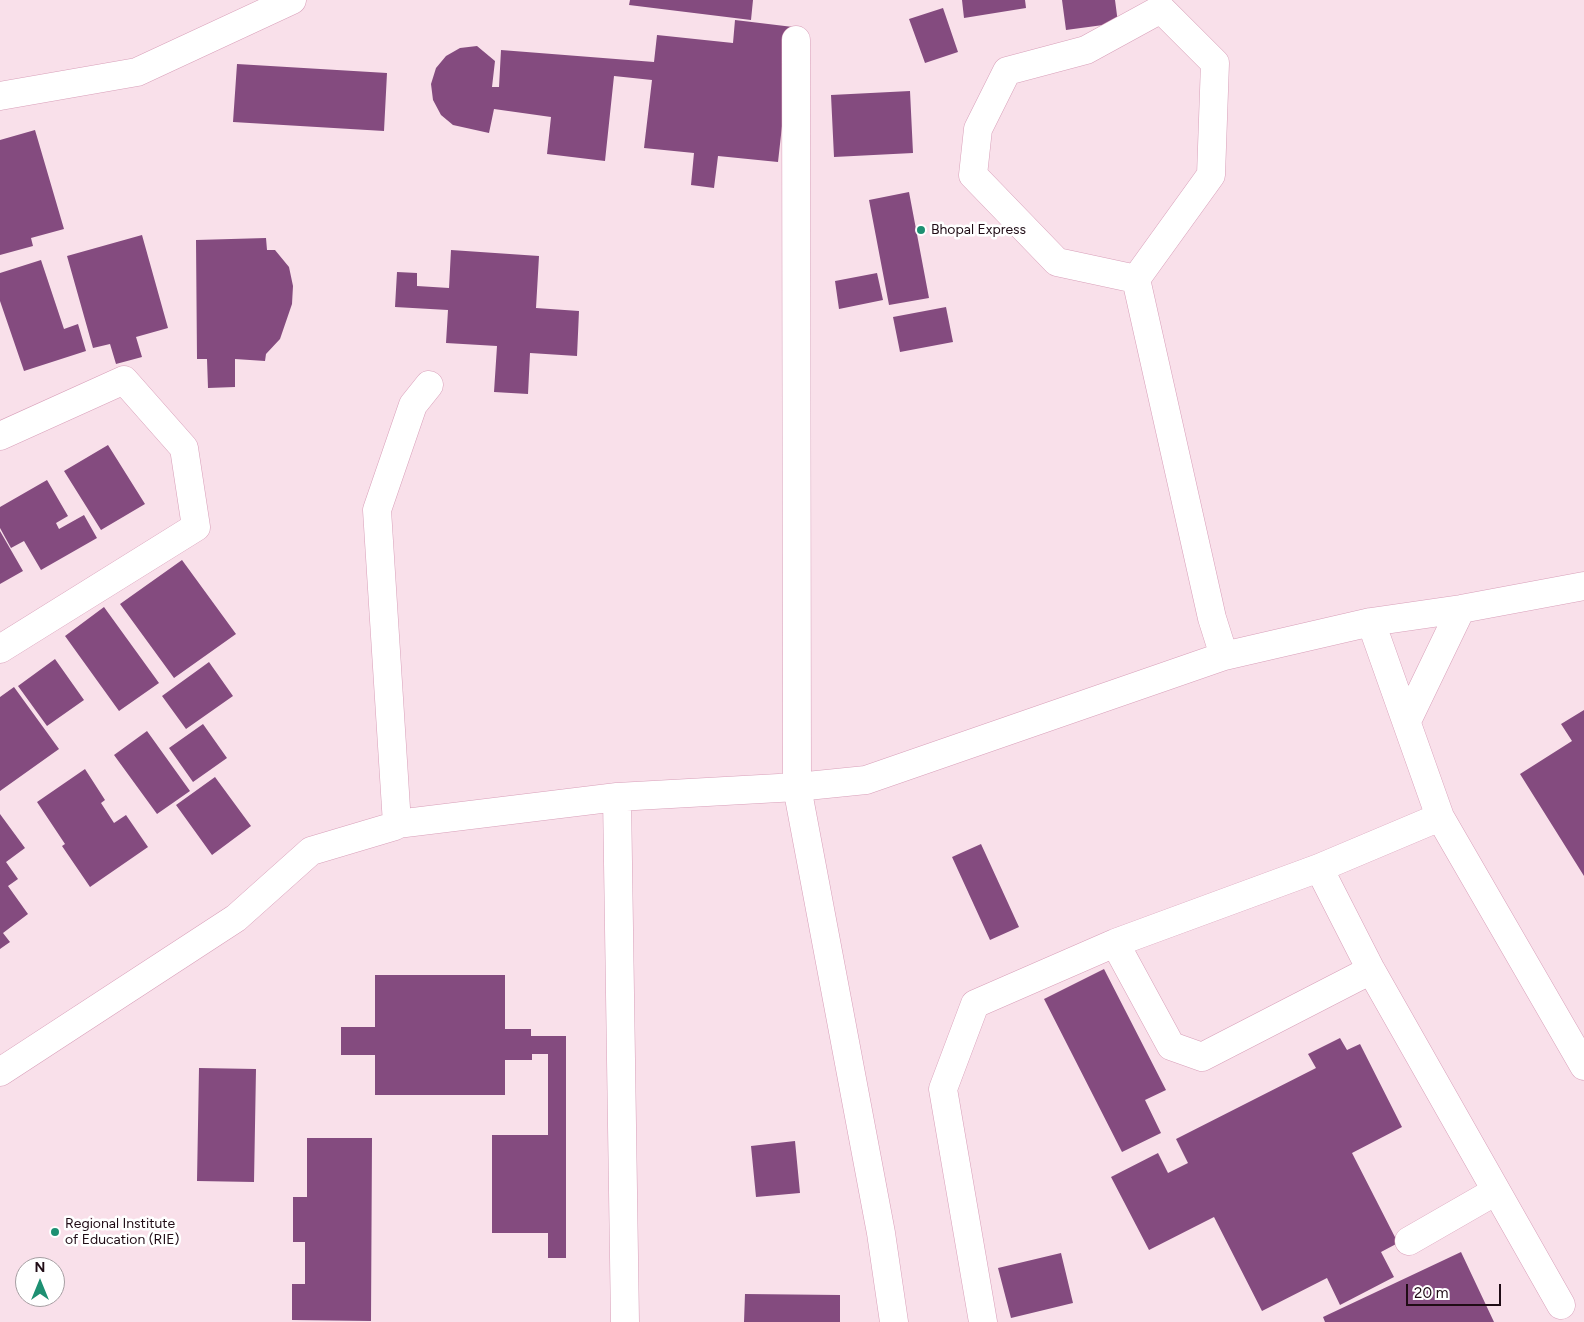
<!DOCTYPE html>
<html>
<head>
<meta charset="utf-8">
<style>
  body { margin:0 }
  #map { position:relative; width:1584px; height:1322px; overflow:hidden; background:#f9e0ea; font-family:Figtree,sans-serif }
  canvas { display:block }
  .north { position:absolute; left:15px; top:1257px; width:50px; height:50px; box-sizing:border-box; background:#fff; border:1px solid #a69ea2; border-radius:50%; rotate:0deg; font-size:14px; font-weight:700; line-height:20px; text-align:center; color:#200c16 }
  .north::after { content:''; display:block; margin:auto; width:18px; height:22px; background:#1d9072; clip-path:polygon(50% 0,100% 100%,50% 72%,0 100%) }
  .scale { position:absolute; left:1406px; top:1284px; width:95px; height:22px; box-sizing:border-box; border:2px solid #200c16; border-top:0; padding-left:6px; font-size:15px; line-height:18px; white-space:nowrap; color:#200c16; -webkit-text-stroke:4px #fff; paint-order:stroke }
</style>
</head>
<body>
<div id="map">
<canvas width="1584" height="1322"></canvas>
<div class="north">N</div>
<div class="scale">20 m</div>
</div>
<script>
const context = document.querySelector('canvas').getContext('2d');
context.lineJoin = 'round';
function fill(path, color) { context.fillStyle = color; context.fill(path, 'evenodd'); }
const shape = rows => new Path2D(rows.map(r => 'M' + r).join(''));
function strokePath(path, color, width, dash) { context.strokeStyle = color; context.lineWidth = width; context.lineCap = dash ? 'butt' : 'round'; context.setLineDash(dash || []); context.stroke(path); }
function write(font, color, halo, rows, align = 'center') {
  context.font = font + ' Figtree,sans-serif'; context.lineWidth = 5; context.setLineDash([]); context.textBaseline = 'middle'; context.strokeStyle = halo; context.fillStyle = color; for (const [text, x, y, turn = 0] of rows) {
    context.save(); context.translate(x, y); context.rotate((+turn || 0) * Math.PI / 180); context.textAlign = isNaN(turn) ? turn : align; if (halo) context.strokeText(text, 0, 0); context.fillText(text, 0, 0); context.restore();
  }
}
const building = shape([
  [630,0,753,0,751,20,629,5],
  [962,0,1025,0,1026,8,964,18],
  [1062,0,1115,0,1118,23,1066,30],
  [943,8,958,52,925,63,909,19],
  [735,20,793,27,778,162,718,156,714,188,691,185,694,153,644,148,652,80,614,76,605,161,547,154,551,117,494,109,489,133,453,125,441,115,433,100,431,84,436,68,446,56,460,48,477,46,495,61,492,87,499,87,501,50,654,62,657,35,733,43],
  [237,64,387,73,384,131,233,122],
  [910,91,913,153,834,157,831,95],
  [35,130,64,229,31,238,33,246,0,255,0,140],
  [909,192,929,298,889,305,869,200],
  [142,235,168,328,136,337,142,357,116,364,110,344,93,348,67,256],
  [266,238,267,250,275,250,289,267,293,286,292,304,280,339,266,354,265,361,235,359,235,387,208,388,207,359,197,359,196,240],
  [451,250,539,256,536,308,579,311,577,356,530,353,528,394,494,392,497,346,446,343,448,310,395,307,397,272,417,273,417,286,449,288],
  [41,260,64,329,78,324,86,351,24,371,0,301,0,273],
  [877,273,883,300,839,309,835,281],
  [946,307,953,342,900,352,893,317],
  [108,445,145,504,101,530,64,471],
  [47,480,68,516,56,523,59,529,84,515,97,538,41,570,24,541,11,548,0,528,0,507],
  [0,531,23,571,0,584],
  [182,560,236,634,174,678,120,604],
  [104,607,159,683,119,711,65,636],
  [55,659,84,700,47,726,18,686],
  [209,662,233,696,186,729,162,696],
  [14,687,59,749,0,791,0,697],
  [1584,710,1584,876,1520,774,1572,741,1561,724],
  [203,724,227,758,193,782,169,748],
  [147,731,190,791,157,814,114,755],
  [85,769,105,800,101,803,114,823,126,815,148,847,90,887,62,846,65,844,37,802],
  [215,777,251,826,212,855,176,805],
  [0,814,25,848,6,862,18,879,8,886,28,914,3,933,10,942,0,949],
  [981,844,1019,927,990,940,952,857],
  [1104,969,1166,1090,1145,1100,1161,1133,1122,1152,1044,999],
  [375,975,505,975,505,1029,531,1029,531,1036,566,1036,566,1258,548,1258,548,1233,492,1233,492,1135,548,1135,548,1054,532,1054,532,1060,505,1060,505,1095,375,1095,375,1055,341,1055,341,1027,375,1027],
  [1340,1038,1347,1050,1360,1044,1402,1127,1352,1153,1398,1243,1381,1252,1394,1277,1340,1305,1327,1278,1262,1311,1214,1217,1149,1250,1111,1177,1158,1153,1168,1173,1188,1163,1176,1139,1316,1068,1308,1054],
  [199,1068,256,1069,254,1182,197,1181],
  [307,1138,372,1138,371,1321,292,1320,292,1284,305,1284,305,1242,293,1242,293,1197,307,1197],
  [795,1141,800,1193,756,1197,751,1146],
  [1461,1252,1494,1322,1325,1322,1323,1317],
  [1061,1253,1073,1303,1011,1318,998,1268],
  [745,1294,840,1295,840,1322,744,1322]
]);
const minor = shape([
  [796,40,797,787,881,1233,894,1322],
  [0,96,137,72,292,0],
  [1136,279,1057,262,973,175,978,129,1007,71,1086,50,1161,9,1215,63,1211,175,1136,279,1212,618,1224,656],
  [0,436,124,380,184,448,196,527,0,649],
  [1371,622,1440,817,1584,1066],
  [1407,721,1461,609],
  [617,797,625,1322],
  [397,824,377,510,413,405,429,385],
  [1319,868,1371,970,1561,1305],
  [1115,943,1171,1046,1202,1057,1371,970],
  [0,1072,236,918,311,851,395,826,397,824,617,797,797,787,866,780,1224,656,1371,622,1461,609,1584,586],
  [1409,1241,1496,1191],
  [983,1322,943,1089,975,1004,1115,943,1319,868,1440,817]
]);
const markers = [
  [921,230,5,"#1d9072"],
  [55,1232,5,"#1d9072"]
];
const poiNames = [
  ["Bhopal Express",931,230],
  ["Regional Institute",65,1224],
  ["of Education (RIE)",65,1240]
];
fill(building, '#844b7f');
strokePath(minor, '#d89fb9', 29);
strokePath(minor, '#fff', 28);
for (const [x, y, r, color] of markers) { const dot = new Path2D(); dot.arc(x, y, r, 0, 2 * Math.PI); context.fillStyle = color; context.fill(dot); strokePath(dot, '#fff', 2); }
write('14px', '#200c16', '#fff', poiNames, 'left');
</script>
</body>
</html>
